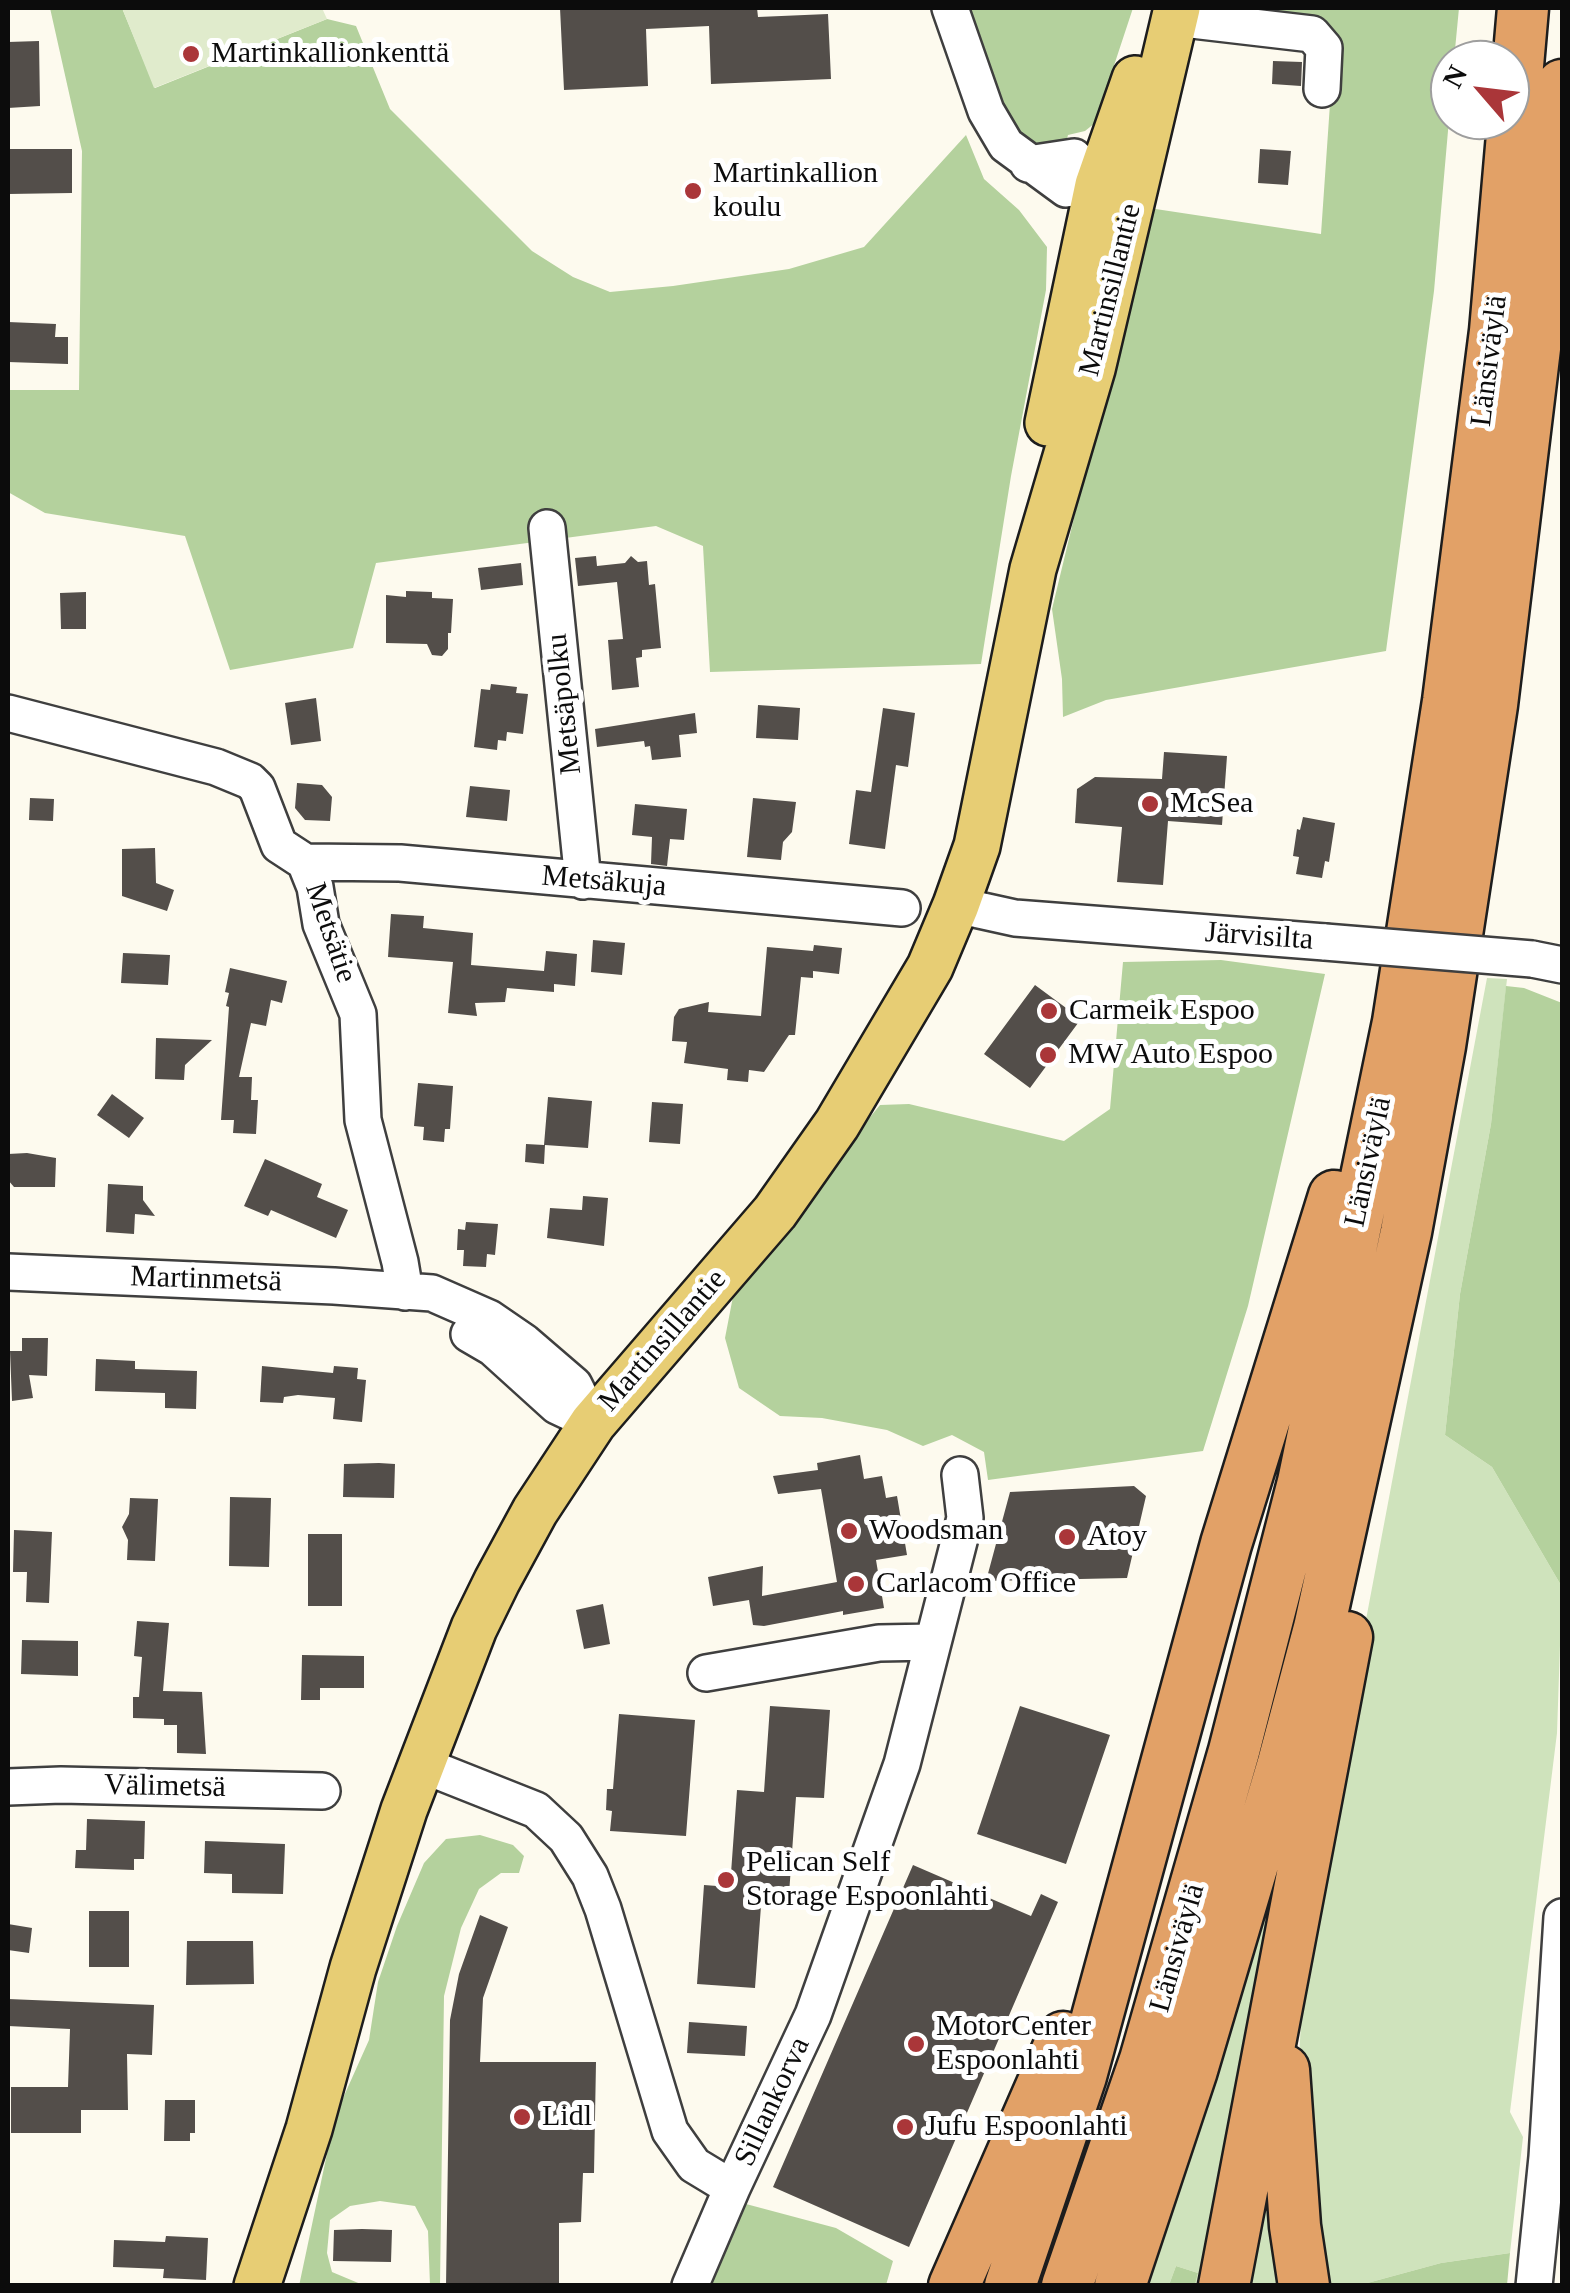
<!DOCTYPE html>
<html>
<head>
<meta charset="utf-8">
<style>
  body { margin:0 }
  #map { position:relative; width:1570px; height:2293px; overflow:hidden; background:#fdfaee; font-family:Georgia,serif }
  canvas { display:block }
  .frame { position:absolute; inset:0; border:10px solid #0c0c0c; pointer-events:none }
  .north { position:absolute; left:1430px; top:40px; width:100px; height:100px; box-sizing:border-box; background:#fff; border:2px solid #9e9e9e; border-radius:50%; rotate:298deg; font-size:28px; font-weight:700; line-height:40px; text-align:center; color:#0c0c0c }
  .north::after { content:''; display:block; margin:auto; width:35px; height:45px; background:#aa3639; clip-path:polygon(50% 0,100% 100%,50% 72%,0 100%) }
</style>
</head>
<body>
<div id="map">
<canvas width="1570" height="2293"></canvas>
<div class="frame"></div>
<div class="north">N</div>
</div>
<script>
const context = document.querySelector('canvas').getContext('2d');
context.lineJoin = 'round';
function fill(path, color) { context.fillStyle = color; context.fill(path, 'evenodd'); }
const shape = rows => new Path2D(rows.map(r => 'M' + r).join(''));
function strokePath(path, color, width, dash) { context.strokeStyle = color; context.lineWidth = width; context.lineCap = dash ? 'butt' : 'round'; context.setLineDash(dash || []); context.stroke(path); }
function write(font, color, halo, rows, align = 'center') {
  context.font = font + ' Georgia,serif'; context.lineWidth = 10; context.setLineDash([]); context.textBaseline = 'middle'; context.strokeStyle = halo; context.fillStyle = color; for (const [text, x, y, turn = 0] of rows) {
    context.save(); context.translate(x, y); context.rotate((+turn || 0) * Math.PI / 180); context.textAlign = isNaN(turn) ? turn : align; if (halo) context.strokeText(text, 0, 0); context.fillText(text, 0, 0); context.restore();
  }
}
const green = shape([
  [1487,978,1507,979,1491,1124,1460,1294,1445,1435,1492,1467,1562,1587,1557,1733,1510,2112,1523,2137,1510,2253,1441,2263,1360,2285,1319,2286,1299,2059,1303,1985,1335,1784],
  [1310,1754,1214,2285,1195,2285,1198,2273,1176,2266,1169,2285,1145,2286,1220,2067],
  [1272,2102,1291,2285,1244,2286]
]);
const forest = shape([
  [50,8,122,8,155,88,327,19,356,26,390,109,532,251,573,277,610,292,673,286,789,269,864,247,966,135,984,179,1019,210,1047,247,1046,290,1011,476,981,664,710,672,703,546,656,526,376,563,353,648,230,670,185,536,45,513,8,492,8,390,79,390,82,151],
  [961,8,1133,8,1095,123,1085,131,1068,135,1065,146,1038,144,1017,132,997,110],
  [1232,8,1459,8,1454,60,1450,60,1450,108,1434,291,1386,651,1106,700,1063,717,1062,679,1052,609,1149,208,1321,234,1334,46],
  [1221,960,1325,974,1248,1306,1203,1451,988,1480,984,1452,952,1435,923,1446,887,1430,822,1418,780,1416,739,1388,725,1338,736,1281,880,1105,909,1104,1064,1141,1110,1109,1123,962],
  [1506,986,1524,988,1562,1003,1562,1587,1492,1467,1445,1435,1460,1294,1491,1124],
  [480,1835,513,1845,524,1856,519,1873,501,1873,479,1889,461,1928,444,1996,440,2285,430,2285,428,2231,415,2206,380,2201,350,2206,330,2220,327,2253,332,2272,363,2285,299,2286,335,2116,369,2040,378,1982,397,1926,424,1863,446,1839],
  [746,2204,836,2228,893,2261,886,2285,713,2286,713,2271],
  [1510,2253,1507,2285,1360,2285,1441,2263],
  [1176,2266,1198,2273,1195,2285,1169,2285]
]);
const pitch = shape([
  [122,8,322,8,327,19,154,88]
]);
const building = shape([
  [560,8,757,8,758,17,828,14,831,79,711,84,709,26,646,29,648,86,564,90],
  [39,41,40,106,8,108,8,42],
  [1273,61,1302,62,1301,86,1272,84],
  [10,149,72,149,72,193,8,194],
  [1260,149,1291,151,1288,185,1258,183],
  [8,322,56,324,55,337,68,337,68,364,8,362],
  [596,556,597,566,625,563,631,556,638,562,647,561,649,585,655,584,661,648,642,650,642,657,636,658,639,687,612,690,608,640,623,639,617,582,578,586,575,558],
  [521,563,523,585,481,590,478,568],
  [406,591,432,592,432,598,453,599,451,633,448,633,448,649,442,656,432,655,427,644,386,643,386,595,406,597],
  [86,592,86,629,61,629,60,593],
  [491,684,517,687,516,693,528,694,523,734,507,732,506,741,498,740,497,750,474,747,481,689,490,690],
  [316,698,321,741,291,745,285,703],
  [758,705,800,708,798,740,756,738],
  [883,708,915,713,908,767,896,765,885,849,849,844,856,790,871,792],
  [695,713,697,733,679,735,681,757,652,760,650,746,645,747,644,741,597,747,595,729],
  [1164,752,1227,756,1222,825,1168,821,1163,885,1117,882,1122,827,1075,823,1077,789,1095,777,1162,779],
  [297,783,322,785,332,797,330,821,305,820,295,808],
  [470,786,510,790,507,821,466,817],
  [30,798,54,799,53,821,29,820],
  [753,798,796,802,792,832,783,842,781,860,747,857],
  [635,804,687,809,684,840,670,839,667,866,651,864,652,837,632,835],
  [1303,817,1335,823,1329,862,1325,861,1322,878,1296,874,1299,857,1293,856,1297,829,1300,830],
  [155,848,156,883,174,890,167,911,122,896,122,849],
  [391,914,424,916,423,928,473,933,471,965,544,971,546,951,577,954,575,986,554,984,554,992,507,988,505,1002,475,1003,477,1016,448,1013,453,962,388,957],
  [593,940,625,943,622,975,591,972],
  [814,945,842,948,839,974,813,971,813,978,801,977,795,1035,789,1035,764,1072,749,1070,748,1082,727,1080,728,1069,684,1063,687,1042,672,1041,674,1017,679,1009,709,1002,708,1012,761,1016,767,947,813,951],
  [123,953,170,955,168,985,121,983],
  [230,968,287,981,282,1003,271,1000,266,1026,251,1023,239,1077,252,1077,251,1100,258,1100,256,1134,233,1133,234,1120,221,1120,229,1007,226,1006,229,993,225,992],
  [1035,985,1081,1019,1030,1088,984,1054],
  [156,1038,212,1040,185,1065,184,1080,155,1079],
  [418,1083,453,1086,450,1129,445,1129,444,1142,423,1140,424,1127,414,1126],
  [112,1094,144,1118,129,1138,97,1115],
  [548,1097,592,1101,588,1148,545,1145,544,1164,525,1162,526,1144,544,1145],
  [652,1102,683,1104,680,1144,649,1142],
  [27,1153,56,1158,55,1187,14,1187,8,1180,8,1154],
  [265,1159,322,1184,317,1197,348,1210,336,1238,271,1210,268,1216,244,1206],
  [108,1184,143,1186,143,1200,155,1216,135,1214,134,1234,106,1232],
  [583,1196,608,1198,604,1246,547,1238,550,1208,582,1210],
  [466,1222,498,1224,495,1255,487,1254,486,1267,463,1266,464,1250,457,1250,458,1229,465,1230],
  [22,1338,48,1338,47,1376,29,1375,33,1398,12,1401,10,1351,22,1351],
  [96,1359,135,1361,135,1369,197,1371,196,1409,165,1408,165,1393,95,1391],
  [262,1366,333,1373,334,1366,358,1368,357,1379,366,1380,362,1422,333,1419,335,1398,298,1395,284,1397,283,1403,260,1402],
  [860,1455,864,1479,882,1476,886,1498,897,1496,907,1555,876,1560,884,1608,843,1615,843,1611,764,1626,753,1625,749,1600,713,1606,708,1577,763,1566,762,1596,837,1582,821,1489,778,1494,773,1476,818,1470,817,1463],
  [379,1463,395,1464,394,1498,343,1497,344,1464],
  [1134,1486,1146,1496,1127,1578,986,1581,1010,1492],
  [230,1497,271,1498,269,1567,229,1566],
  [130,1498,158,1499,155,1561,127,1560,128,1540,122,1527,129,1514],
  [14,1530,52,1532,49,1603,26,1602,27,1572,13,1572],
  [308,1534,342,1534,342,1606,308,1606],
  [603,1604,610,1644,584,1649,576,1610],
  [137,1621,169,1623,163,1691,202,1692,206,1754,177,1753,177,1725,164,1725,164,1719,133,1718,133,1697,139,1697,142,1657,134,1656],
  [22,1640,78,1641,78,1676,21,1674],
  [302,1655,364,1656,364,1688,320,1688,320,1700,301,1700],
  [770,1706,830,1710,824,1798,796,1797,789,1894,762,1892,755,1988,697,1984,704,1885,730,1887,737,1790,764,1792],
  [1020,1706,1110,1735,1066,1864,977,1834],
  [619,1714,695,1720,686,1836,610,1831,612,1811,606,1810,607,1789,613,1789],
  [87,1819,145,1821,144,1859,134,1859,134,1870,75,1868,76,1850,86,1850],
  [205,1841,285,1844,283,1894,232,1893,232,1874,204,1873],
  [913,1865,1031,1916,1041,1894,1058,1902,909,2247,773,2187],
  [89,1911,129,1911,129,1967,89,1967],
  [480,1915,508,1927,483,1998,480,2062,596,2062,594,2173,583,2173,581,2222,559,2223,559,2286,446,2286,450,2020,459,1974],
  [8,1924,32,1928,29,1953,8,1950],
  [187,1941,253,1941,254,1984,186,1985],
  [8,1999,154,2005,152,2055,127,2054,128,2110,81,2110,81,2133,11,2133,11,2087,68,2087,70,2029,8,2026],
  [689,2022,747,2026,745,2056,687,2053],
  [165,2100,195,2100,195,2133,190,2133,190,2141,164,2141],
  [362,2229,392,2230,391,2262,333,2261,334,2230],
  [166,2236,208,2238,206,2280,163,2278,164,2269,113,2267,114,2240,165,2242]
]);
const minor = shape([
  [950,8,986,111,1006,145,1066,189,1098,185,1121,190],
  [1175,18,1312,34,1324,48,1322,89],
  [1028,164,1074,157,1098,185],
  [547,528,583,881],
  [8,713,216,767,250,781,257,788,279,845,305,862,315,887,321,924,358,1014,363,1120,400,1262,405,1292],
  [305,862,400,863,902,908],
  [956,905,1015,918,1325,942],
  [1532,959,1562,965],
  [8,1272,334,1286,432,1293,489,1318,524,1342,574,1385,593,1423],
  [469,1334,493,1348,557,1406,593,1423],
  [706,1673,879,1643,933,1642],
  [420,1764,536,1810,566,1838,590,1876,603,1909,670,2131,694,2165,732,2188,813,2015,902,1764,965,1518,960,1475],
  [8,1787,61,1785,322,1791],
  [690,2286,732,2188],
  [1534,2286,1547,2157,1562,1917]
]);
const major = shape([
  [1048,423,1098,185,1135,79],
  [257,2286,309,2129,353,1968,404,1810,474,1628,497,1581,535,1511,593,1423,775,1212,837,1124,930,967,956,905,977,846,1033,569,1092,369,1177,8]
]);
const highway = shape([
  [1284,2070,1295,2226,1304,2286],
  [954,2286,1063,2037],
  [1010,2286,1081,2076,1226,1544,1334,1196],
  [1067,2286,1145,2060,1234,1751,1303,1482,1398,1022,1448,701,1495,331,1523,8],
  [1120,2286,1192,2070,1283,1763,1319,1628,1406,1232,1440,1046,1492,705,1536,340,1562,85],
  [1224,2286,1347,1637]
]);
const minorBridge = shape([
  [1325,942,1532,959]
]);
const markers = [
  [191,54,10,"#aa3639"],
  [693,191,10,"#aa3639"],
  [1150,804,10,"#aa3639"],
  [1049,1011,10,"#aa3639"],
  [1048,1055,10,"#aa3639"],
  [849,1531,10,"#aa3639"],
  [1067,1537,10,"#aa3639"],
  [856,1584,10,"#aa3639"],
  [726,1880,10,"#aa3639"],
  [916,2044,10,"#aa3639"],
  [522,2117,10,"#aa3639"],
  [905,2127,10,"#aa3639"]
];
const poiNames = [
  ["Martinkallionkenttä",211,54],
  ["Martinkallion",713,174],
  ["koulu",713,208],
  ["McSea",1170,804],
  ["Carmeik Espoo",1069,1011],
  ["MW Auto Espoo",1068,1055],
  ["Woodsman",869,1531],
  ["Atoy",1087,1537],
  ["Carlacom Office",876,1584],
  ["Pelican Self",746,1863],
  ["Storage Espoonlahti",746,1897],
  ["MotorCenter",936,2027],
  ["Espoonlahti",936,2061],
  ["Lidl",542,2117],
  ["Jufu Espoonlahti",925,2127]
];
const streetNames = [
  ["Martinsillantie",1111,290,-76],
  ["Länsiväylä",1490,361,-83],
  ["Metsäpolku",565,704,-96],
  ["Metsäkuja",604,882,5],
  ["Metsätie",330,933,71],
  ["Järvisilta",1259,937,4],
  ["Länsiväylä",1369,1162,-78],
  ["Martinmetsä",206,1280,2],
  ["Martinsillantie",663,1341,-49],
  ["Välimetsä",165,1787,1],
  ["Länsiväylä",1178,1948,-74],
  ["Sillankorva",773,2102,-65]
];
fill(green, '#cfe3bc');
fill(forest, '#b4d19d');
fill(pitch, '#e0ebcc');
fill(building, '#534e4a');
strokePath(minor, '#3f3f3f', 40);
strokePath(major, '#1d1d1d', 50);
strokePath(highway, '#1d1d1d', 55);
strokePath(minor, '#fff', 35);
strokePath(major, '#e7cd74', 45);
strokePath(highway, '#e2a167', 50);
strokePath(minorBridge, '#3f3f3f', 40, []);
strokePath(minorBridge, '#fff', 35);
for (const [x, y, r, color] of markers) { const dot = new Path2D(); dot.arc(x, y, r, 0, 2 * Math.PI); context.fillStyle = color; context.fill(dot); strokePath(dot, '#fff', 4); }
write('30px', '#0c0c0c', '#fff', poiNames, 'left');
write('30px', '#0c0c0c', '#fff', streetNames);
</script>
</body>
</html>
